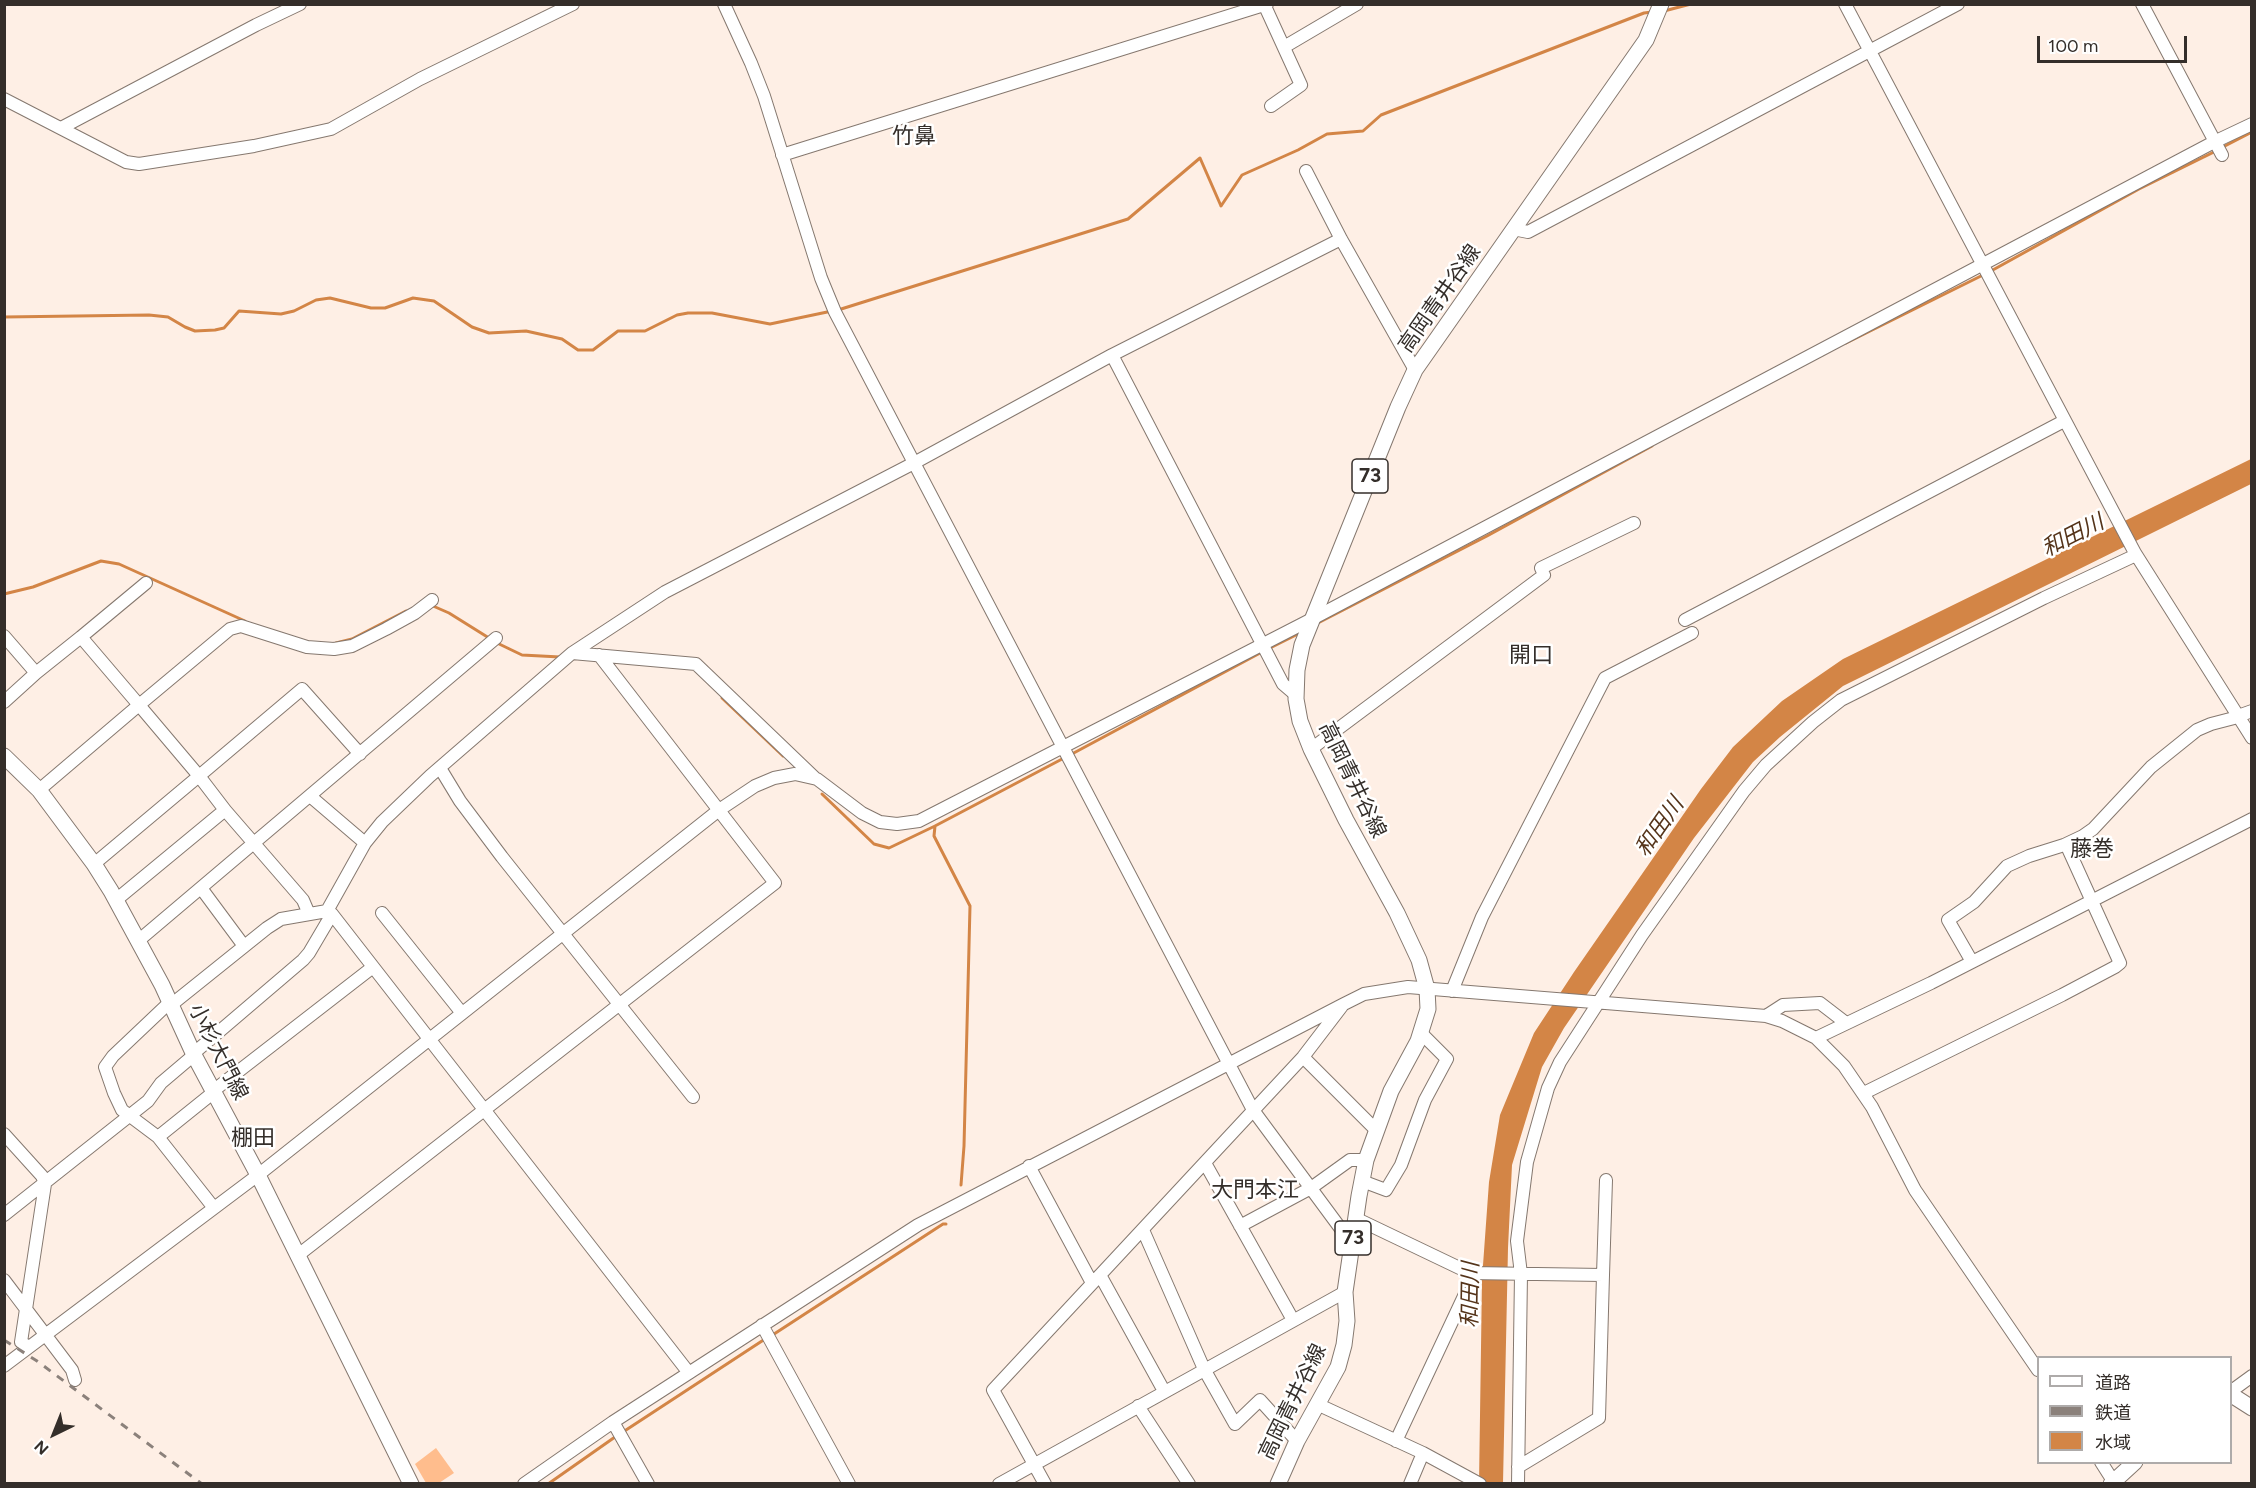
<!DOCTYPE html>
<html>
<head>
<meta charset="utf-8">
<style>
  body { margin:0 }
  #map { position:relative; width:2256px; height:1488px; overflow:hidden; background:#feefe5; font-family:Figtree,"Noto Sans JP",sans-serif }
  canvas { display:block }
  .frame { position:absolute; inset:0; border:6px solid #342e2a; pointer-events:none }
  .legend { position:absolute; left:2037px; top:1356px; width:195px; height:108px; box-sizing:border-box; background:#fff; border:2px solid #aeabaa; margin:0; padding:8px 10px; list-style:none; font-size:18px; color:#342e2a }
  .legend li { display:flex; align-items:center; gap:12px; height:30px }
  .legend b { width:30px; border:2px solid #aeabaa }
  .north { position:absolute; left:24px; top:1404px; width:60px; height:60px; -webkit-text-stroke:4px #fff; paint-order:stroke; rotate:223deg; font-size:16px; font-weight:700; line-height:24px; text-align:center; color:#342e2a }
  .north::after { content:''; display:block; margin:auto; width:21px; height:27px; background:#342e2a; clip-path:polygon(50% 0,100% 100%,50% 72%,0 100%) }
  .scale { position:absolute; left:2037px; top:36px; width:150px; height:27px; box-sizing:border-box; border:3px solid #342e2a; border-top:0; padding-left:8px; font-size:18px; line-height:21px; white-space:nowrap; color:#342e2a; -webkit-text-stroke:4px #fff; paint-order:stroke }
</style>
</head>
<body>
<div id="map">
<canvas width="2256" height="1488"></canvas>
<div class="frame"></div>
<ul class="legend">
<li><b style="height:8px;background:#fff"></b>道路</li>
<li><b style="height:8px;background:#8b817b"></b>鉄道</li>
<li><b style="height:16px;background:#d38546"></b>水域</li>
</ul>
<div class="north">N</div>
<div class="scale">100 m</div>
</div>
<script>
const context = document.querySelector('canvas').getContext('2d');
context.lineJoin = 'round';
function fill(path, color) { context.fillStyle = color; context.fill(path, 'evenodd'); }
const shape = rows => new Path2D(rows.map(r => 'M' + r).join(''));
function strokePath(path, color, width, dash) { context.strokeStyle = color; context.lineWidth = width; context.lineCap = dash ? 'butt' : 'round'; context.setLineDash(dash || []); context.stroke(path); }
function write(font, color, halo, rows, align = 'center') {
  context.font = font + ' Figtree,"Noto Sans JP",sans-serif'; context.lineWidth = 5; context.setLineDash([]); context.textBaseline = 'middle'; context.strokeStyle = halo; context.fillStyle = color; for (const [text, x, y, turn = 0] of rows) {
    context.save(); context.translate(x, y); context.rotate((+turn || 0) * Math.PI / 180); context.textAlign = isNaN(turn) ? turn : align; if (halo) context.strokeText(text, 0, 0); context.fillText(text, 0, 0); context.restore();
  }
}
const green = shape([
  [436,1448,454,1473,439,1483,426,1483,415,1464]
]);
const water = shape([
  [2251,459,2251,484,1843,686,1780,737,1753,762,1694,838,1564,1028,1542,1067,1512,1165,1508,1248,1503,1483,1479,1484,1482,1279,1489,1182,1500,1115,1534,1033,1574,972,1701,789,1733,747,1782,701,1843,659]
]);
const stream = shape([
  [1664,11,1691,4],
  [2221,148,2252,132],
  [1221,206,1242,175,1298,150,1327,134,1363,131,1381,115,1644,13,1652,12],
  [1991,271,2139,189,2216,151],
  [838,310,1128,219,1200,158,1221,206],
  [4,317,149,315,168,317,185,327,195,331,215,330,224,328,239,311,281,314,294,311,316,300,330,298,371,308,385,308,413,298,434,301,472,327,489,333,526,331,562,339,578,350,593,350,618,331,645,331,677,315,688,313,712,313,770,324,832,311],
  [1846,343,1985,274],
  [4,594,33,587,101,561,119,564,245,621],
  [433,606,449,613,489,638],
  [1316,624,1487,536,1652,446],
  [495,642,522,655,560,657],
  [336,643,352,639,406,611],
  [1268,649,1300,633],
  [722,698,783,756],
  [1070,755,1262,652],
  [822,794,874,844,889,848,935,826],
  [961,1185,964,1146,970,906,934,836,935,826,1064,758],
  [771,1336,943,1224,946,1224],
  [626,1430,765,1339],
  [548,1484,615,1437]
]);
const minor = shape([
  [724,4,751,63,764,96,821,278,835,312,1253,1110,1352,1244],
  [1264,4,1301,85,1271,106],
  [1845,4,2135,553,2252,738],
  [2142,4,2222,155],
  [1284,47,1357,4],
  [4,99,126,162,139,164,254,146,331,129,420,79,573,4],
  [61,128,256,25,300,4],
  [782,155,1267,4],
  [1306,171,1341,239,1415,370],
  [1513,229,1528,232,1958,4],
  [1112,355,1283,684,1297,696],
  [1685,620,2064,421],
  [4,636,36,673,81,637,139,705,230,629,241,626,307,647,334,649,352,646,386,629,415,613,432,600],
  [81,637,146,583],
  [572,653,696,664,815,778],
  [4,702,36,673],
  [2238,716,2252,711],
  [1311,749,1544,575,1541,568,1634,523],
  [440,768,460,801,502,857,693,1097],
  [39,790,139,705,199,776,302,689,360,754],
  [310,796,365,843],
  [94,864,199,776,225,810],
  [201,888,244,946],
  [116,900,225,810,303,900,309,914],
  [327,911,332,914,689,1373],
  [382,913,461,1012],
  [138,941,496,638],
  [1971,960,1948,920,1974,902,2007,866,2029,856,2064,845,2083,836,2093,829,2151,767,2197,730,2211,724,2238,717],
  [1452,991,1482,917,1605,678,1692,633],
  [170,1002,113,1056,105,1067,114,1093,122,1110,158,1137,214,1208],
  [171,1005,267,928,281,919,327,911,365,843,382,822,430,776,572,653,665,592,914,463,1112,355,1341,239],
  [1766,1016,1783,1005,1820,1003,1846,1023],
  [1816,1038,1931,983,2252,819],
  [194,1053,303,960,309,953,332,914],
  [1303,1057,1376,1130],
  [213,1091,373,967],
  [1866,1092,2062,995,2115,967,2120,963,2066,844],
  [4,1134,42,1176,45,1184,21,1342,29,1347],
  [158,1137,214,1092],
  [1205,1163,1293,1320],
  [1029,1166,1092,1283],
  [1362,1181,1386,1190,1401,1165,1425,1100,1447,1059,1421,1033],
  [4,1215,148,1101,161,1083,194,1055],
  [1355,1218,1470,1273,1603,1275,1599,1418,1518,1467],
  [1240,1226,1311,1188,1350,1160,1366,1160],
  [1143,1230,1204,1369,1235,1424,1260,1400,1297,1441],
  [297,1256,775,883,599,655],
  [1100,1275,1164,1391],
  [1603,1275,1606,1180],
  [4,1280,72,1370,75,1380],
  [762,1325,849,1484],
  [4,1366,258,1175,719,810,755,786,774,778,795,774,817,779,862,813,880,822,897,824,919,821,1312,619,2214,142,2252,124],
  [2230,1392,2252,1376],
  [1319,1405,1423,1453,1480,1484],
  [1138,1406,1189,1484],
  [613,1422,648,1484],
  [1396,1441,1465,1294],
  [2101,1462,2115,1484],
  [524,1484,613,1422,918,1225,1344,1004,1364,994,1408,987,1766,1016,1782,1021,1816,1038,1844,1066,1872,1107,1915,1190,2038,1370],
  [999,1484,1345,1292],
  [1045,1484,993,1390,1303,1057,1342,1006],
  [1410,1484,1423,1453],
  [1518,1484,1521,1274,1517,1241,1527,1162,1548,1088,1560,1062,1642,935,1744,791,1766,765,1813,722,1841,700,2044,598,2136,555]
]);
const major = shape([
  [4,756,39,790,94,864,111,891,162,985,194,1055,258,1175,411,1484],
  [2230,1394,2252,1408],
  [1278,1484,1297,1441,1338,1367,1344,1345,1347,1321,1345,1292,1359,1196,1366,1160,1391,1091,1418,1041,1428,1009,1427,989,1419,960,1397,913,1346,820,1311,749,1300,721,1296,699,1297,670,1302,645,1398,407,1415,370,1646,40,1661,4],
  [2111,1484,2135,1462]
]);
const rail = shape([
  [4,1340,37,1361,202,1484]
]);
const shields = [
  [1370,476,36],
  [1353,1238,36]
];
const shieldNames = [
  ["73",1370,476],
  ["73",1353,1238]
];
const streetNames = [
  ["高岡青井谷線",1440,299,-55],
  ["高岡青井谷線",1352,780,64],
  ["小杉大門線",218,1052,63],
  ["高岡青井谷線",1293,1402,-64]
];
const neighbourhoodNames = [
  ["竹鼻",914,137],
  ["開口",1531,656],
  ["藤巻",2092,850],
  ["棚田",253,1139],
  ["大門本江",1255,1191]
];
const waterNames = [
  ["和田川",2073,536,-27],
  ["和田川",1660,827,-55],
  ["和田川",1471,1295,-89]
];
fill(green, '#ffbd8d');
fill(water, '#d38546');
strokePath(stream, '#d38546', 3);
strokePath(minor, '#85786f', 14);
strokePath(major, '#85786f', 17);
strokePath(minor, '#fff', 12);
strokePath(major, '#fff', 15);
strokePath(rail, '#8b817b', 3, [8, 8]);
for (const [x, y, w] of shields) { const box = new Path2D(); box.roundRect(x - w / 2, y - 17, w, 34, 4.5); context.fillStyle = '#fff'; context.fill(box); strokePath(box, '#342e2a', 1.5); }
write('bold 20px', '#342e2a', null, shieldNames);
write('21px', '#342e2a', '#fff', streetNames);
write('22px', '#342e2a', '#fff', neighbourhoodNames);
write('italic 22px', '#55341a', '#fff', waterNames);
</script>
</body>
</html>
